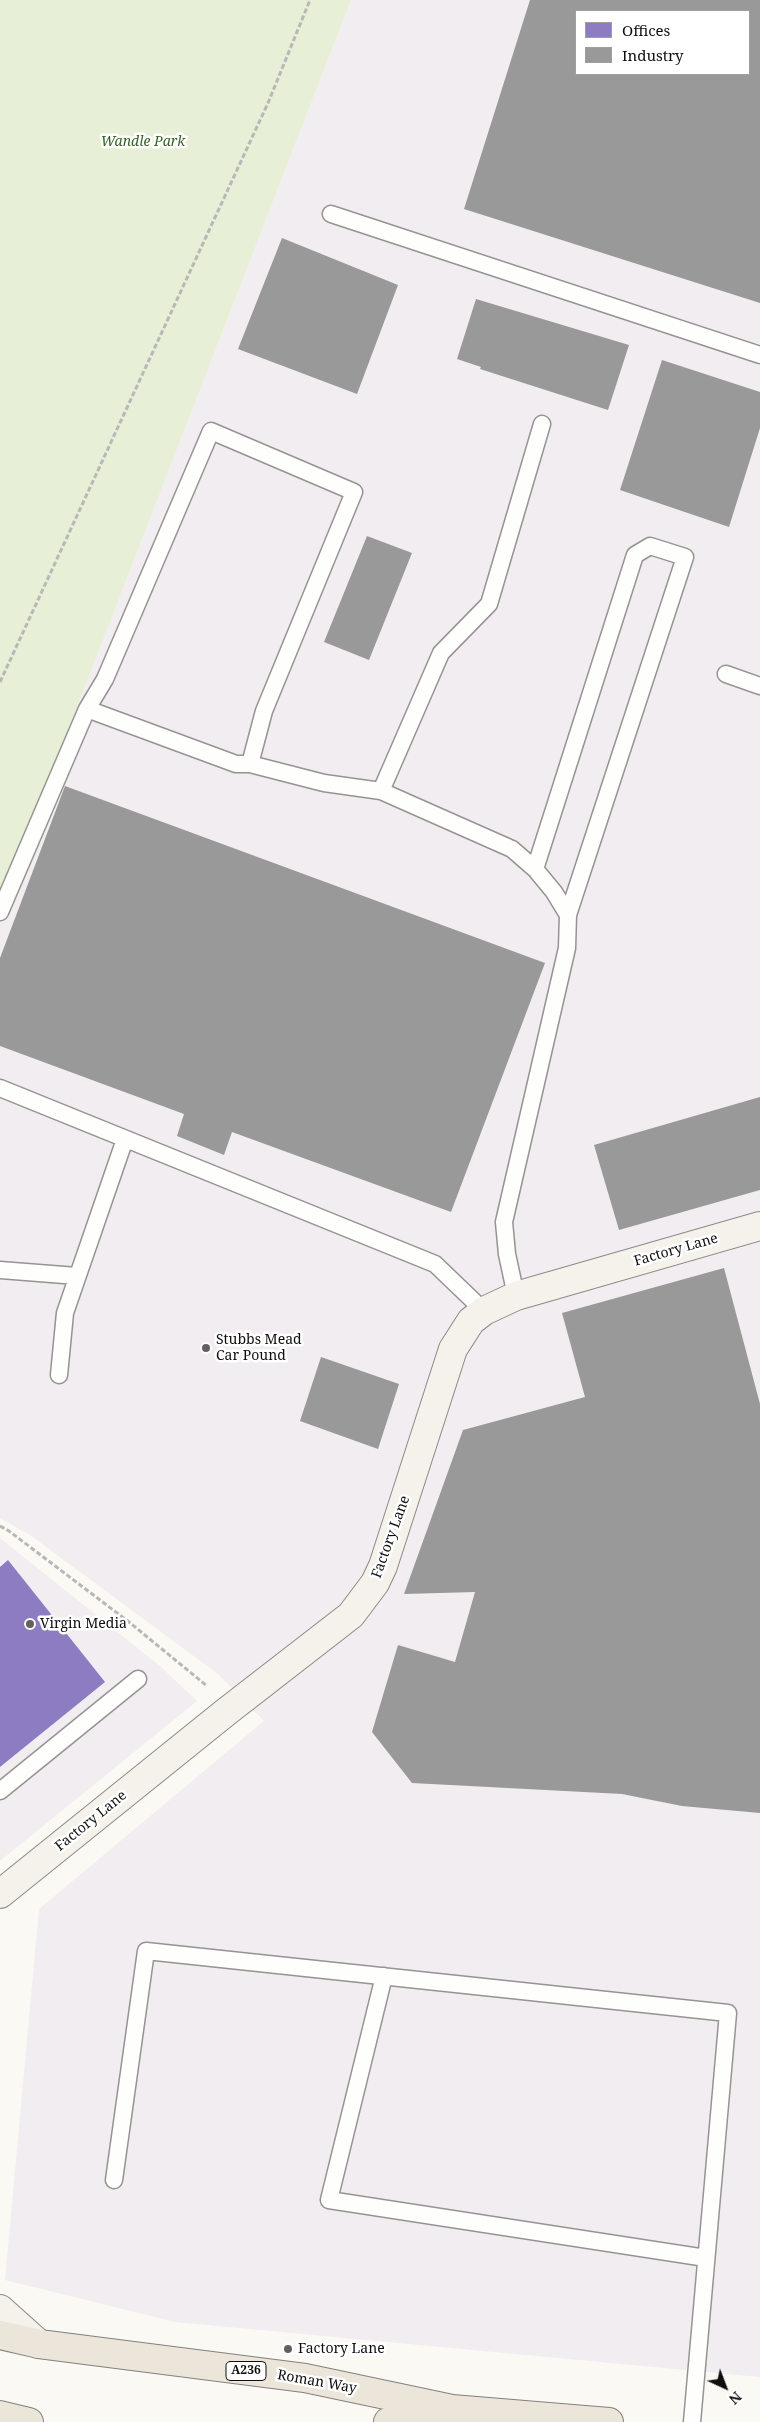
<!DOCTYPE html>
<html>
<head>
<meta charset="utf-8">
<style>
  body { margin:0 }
  #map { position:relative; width:760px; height:2422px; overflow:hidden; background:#fbf9f4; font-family:"Noto Serif",serif }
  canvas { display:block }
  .legend { position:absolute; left:575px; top:10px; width:175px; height:65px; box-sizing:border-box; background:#fff; border:1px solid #9f9f9f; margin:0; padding:6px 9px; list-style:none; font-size:15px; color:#0e0e0e }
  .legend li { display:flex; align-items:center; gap:10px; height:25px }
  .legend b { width:25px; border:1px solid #9f9f9f }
  .north { position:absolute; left:700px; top:2362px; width:50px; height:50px; -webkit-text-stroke:4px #fff; paint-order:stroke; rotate:137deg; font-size:14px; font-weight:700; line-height:20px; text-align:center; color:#0e0e0e }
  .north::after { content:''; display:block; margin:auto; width:18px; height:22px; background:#0e0e0e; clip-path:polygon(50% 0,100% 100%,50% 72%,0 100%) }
</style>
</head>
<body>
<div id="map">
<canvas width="760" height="2422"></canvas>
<ul class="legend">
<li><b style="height:14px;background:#8e7cc3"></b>Offices</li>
<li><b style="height:14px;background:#999"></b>Industry</li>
</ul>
<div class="north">N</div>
</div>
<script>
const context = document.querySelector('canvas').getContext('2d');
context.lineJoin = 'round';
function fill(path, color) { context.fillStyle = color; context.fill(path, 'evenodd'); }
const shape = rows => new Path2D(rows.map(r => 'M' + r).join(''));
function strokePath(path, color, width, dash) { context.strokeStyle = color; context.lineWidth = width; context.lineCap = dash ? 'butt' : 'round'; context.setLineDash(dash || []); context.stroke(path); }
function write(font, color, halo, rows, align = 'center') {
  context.font = font + ' "Noto Serif",serif'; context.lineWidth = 5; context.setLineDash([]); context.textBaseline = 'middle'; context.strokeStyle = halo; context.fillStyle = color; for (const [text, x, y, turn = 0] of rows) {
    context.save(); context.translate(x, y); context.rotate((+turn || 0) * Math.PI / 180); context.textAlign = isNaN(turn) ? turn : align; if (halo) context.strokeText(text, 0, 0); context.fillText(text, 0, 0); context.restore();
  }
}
const industrial = shape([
  [351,0,760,0,760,2377,175,2322,5,2280,39,1909,264,1721,218,1674,30,1535,0,1518,0,906],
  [576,11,749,11,749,74,576,74],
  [0,1538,160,1666,197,1701,0,1861]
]);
const green = shape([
  [0,0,351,0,0,906]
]);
const offices = shape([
  [8,1560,105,1682,0,1767,0,1567]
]);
const industry = shape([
  [530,0,760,0,760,303,464,209],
  [576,11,749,11,749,74,576,74],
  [282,238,398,285,357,394,238,349],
  [476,299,629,345,608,410,480,369,481,367,457,359],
  [662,360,760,392,760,428,729,527,620,490],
  [367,536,412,553,369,660,324,642],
  [65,786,545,963,451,1212,232,1132,224,1155,177,1136,184,1114,0,1046,0,958],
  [760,1097,760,1190,619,1230,594,1145],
  [724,1268,760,1404,760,1813,682,1806,622,1794,412,1783,372,1732,398,1645,455,1662,475,1592,404,1594,463,1430,585,1397,562,1313],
  [321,1357,399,1384,378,1449,300,1421]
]);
const path = shape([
  [0,682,268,103,310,0],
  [0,1526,9,1531,129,1622,207,1686]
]);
const lane = shape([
  [331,214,760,355],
  [726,674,760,686],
  [87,709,105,679,211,431,354,492,264,711,250,764],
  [381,791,441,653,489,604,542,424],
  [535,869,635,555,650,546,685,557,568,915],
  [0,912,87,709,236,764,250,764,324,783,381,791,512,849,535,869,554,892,568,915,567,948,504,1222,507,1254,516,1296],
  [0,1088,435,1264,484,1311],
  [0,1270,77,1276],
  [59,1375,65,1313,125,1139],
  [0,1791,138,1679],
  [384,1976,329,2200,706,2258],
  [114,2180,146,1951,728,2013,692,2422]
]);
const secondary = shape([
  [0,1894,226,1712,351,1615,375,1583,383,1566,453,1349,471,1321,484,1311,516,1296,760,1226],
  [0,2309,39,2344]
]);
const primary = shape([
  [0,2335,39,2344,305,2378,452,2409,609,2422],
  [0,2415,29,2422],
  [388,2422,440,2411]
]);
const markers = [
  [206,1348,5,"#61605e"],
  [30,1624,5,"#61605e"],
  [288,2349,5,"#61605e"]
];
const shields = [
  [246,2371,40]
];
const shieldNames = [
  ["A236",246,2371]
];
const parkNames = [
  ["Wandle Park",143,142]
];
const streetNames = [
  ["Factory Lane",676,1250,-16],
  ["Factory Lane",391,1537,-70],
  ["Factory Lane",91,1821,-39],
  ["Roman Way",317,2382,10]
];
const poiNames = [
  ["Stubbs Mead",216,1340],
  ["Car Pound",216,1356],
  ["Virgin Media",40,1624],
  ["Factory Lane",298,2349]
];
fill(industrial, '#f2edf0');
fill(green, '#e7efd6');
fill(offices, '#8e7cc3');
fill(industry, '#999');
strokePath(lane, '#959492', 19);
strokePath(secondary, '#8b8a88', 30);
strokePath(primary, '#82817f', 30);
strokePath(path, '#b8b8b7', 3, [5, 2.5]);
strokePath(lane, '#fefefd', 16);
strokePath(secondary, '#f5f2eb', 28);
strokePath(primary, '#ebe5da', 28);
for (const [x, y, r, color] of markers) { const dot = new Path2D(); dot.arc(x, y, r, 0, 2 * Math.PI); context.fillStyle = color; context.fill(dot); strokePath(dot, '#fff', 2); }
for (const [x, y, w] of shields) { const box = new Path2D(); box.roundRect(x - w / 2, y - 9.5, w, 19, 4); context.fillStyle = '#fff'; context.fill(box); strokePath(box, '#0e0e0e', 1); }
write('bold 12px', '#0e0e0e', null, shieldNames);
write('italic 14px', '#366223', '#fff', parkNames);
write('14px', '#0e0e0e', '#fff', streetNames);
write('14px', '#0e0e0e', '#fff', poiNames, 'left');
</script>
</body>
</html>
